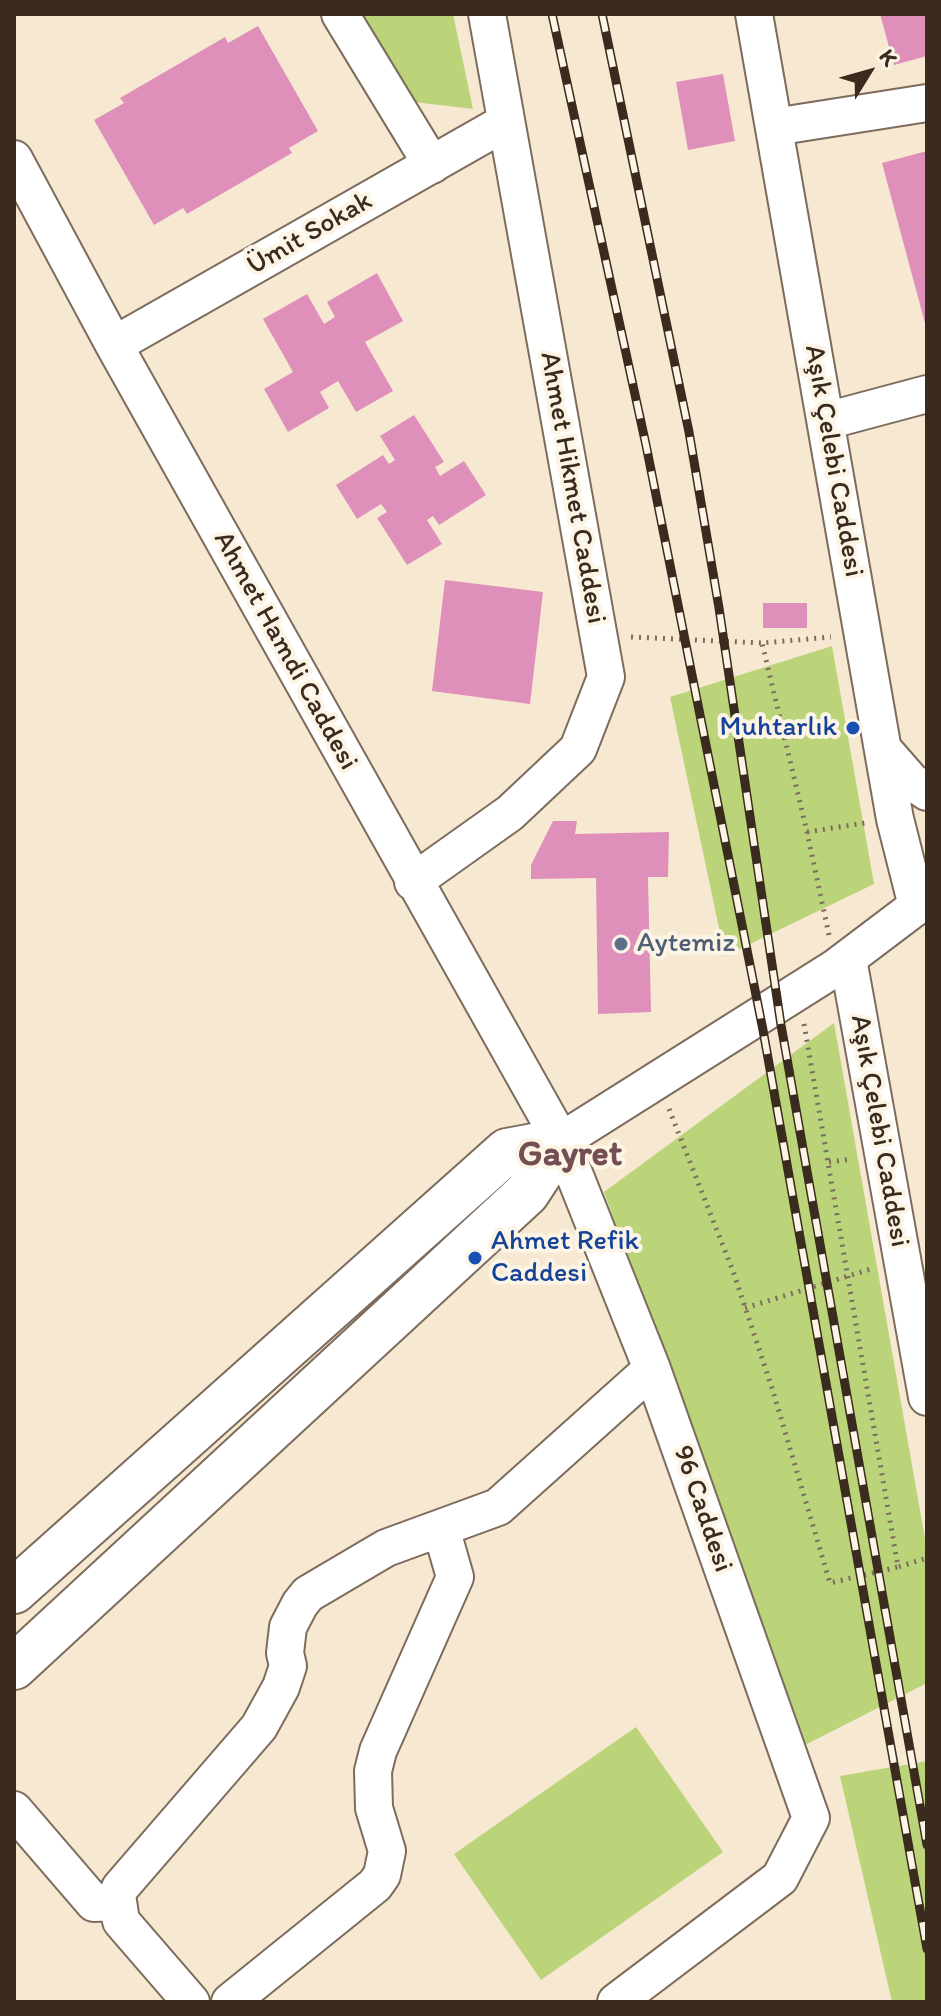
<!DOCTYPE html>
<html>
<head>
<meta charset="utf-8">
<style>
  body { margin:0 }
  #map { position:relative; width:941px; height:2016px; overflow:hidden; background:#f7e8d1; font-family:Itim,sans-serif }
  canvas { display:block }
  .frame { position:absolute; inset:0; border:16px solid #3b2a1e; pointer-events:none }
  .north { position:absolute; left:829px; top:32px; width:80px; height:80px; -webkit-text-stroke:6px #fcf5e5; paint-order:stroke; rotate:53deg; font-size:22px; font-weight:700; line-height:32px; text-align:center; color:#3b2a1e }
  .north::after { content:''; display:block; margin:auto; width:28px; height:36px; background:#3b2a1e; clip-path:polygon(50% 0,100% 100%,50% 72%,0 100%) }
</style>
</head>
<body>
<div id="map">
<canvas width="941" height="2016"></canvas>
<div class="frame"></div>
<div class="north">K</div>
</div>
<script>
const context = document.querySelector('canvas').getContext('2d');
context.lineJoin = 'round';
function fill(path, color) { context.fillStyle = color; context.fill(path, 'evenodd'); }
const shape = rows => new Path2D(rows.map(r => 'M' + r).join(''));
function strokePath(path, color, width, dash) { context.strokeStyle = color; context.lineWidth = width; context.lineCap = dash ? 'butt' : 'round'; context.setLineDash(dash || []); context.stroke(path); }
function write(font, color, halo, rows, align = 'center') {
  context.font = font + ' Itim,sans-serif'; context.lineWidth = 8; context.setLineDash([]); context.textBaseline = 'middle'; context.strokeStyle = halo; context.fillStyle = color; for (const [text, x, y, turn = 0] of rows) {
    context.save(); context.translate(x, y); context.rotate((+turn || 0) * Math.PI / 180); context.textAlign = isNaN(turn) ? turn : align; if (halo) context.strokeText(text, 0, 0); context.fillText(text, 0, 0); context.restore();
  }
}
const green = shape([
  [363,14,453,14,473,109,414,102],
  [832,646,874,884,725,956,670,697],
  [834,1023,927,1550,927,1683,803,1746,604,1192],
  [636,1727,723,1852,541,1980,454,1854],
  [927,1761,927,2002,892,2002,840,1776]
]);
const building = shape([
  [880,14,927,14,927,56,894,65],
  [258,26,318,131,289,148,292,153,187,214,183,208,154,225,94,120,124,103,120,98,225,37,228,43],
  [723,74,735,141,688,150,676,82],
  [927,151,927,327,926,327,882,163],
  [377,273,403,321,365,342,393,391,356,412,338,381,320,392,329,408,288,432,264,389,293,372,263,319,307,294,324,324,335,317,327,302],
  [414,415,444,462,435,467,440,476,464,461,486,495,439,525,433,516,427,520,442,544,407,565,377,518,387,512,381,504,357,519,336,485,383,455,389,464,395,460,380,436],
  [445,580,543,592,530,704,432,691],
  [763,603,807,603,807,628,763,628],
  [553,821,577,821,575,834,669,832,668,877,648,877,651,1012,598,1014,596,878,531,879,531,865]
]);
const path = shape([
  [631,637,762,643],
  [807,832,865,823],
  [829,935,807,832,762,643,831,637],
  [804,1024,898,1567,927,1558],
  [669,1109,733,1271,772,1388,830,1583,898,1567],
  [829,1162,852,1159],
  [745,1308,874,1268]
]);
const minor = shape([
  [340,14,432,165],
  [754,14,895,819,917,906],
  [774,127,927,103],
  [14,159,114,345,561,1141,652,1369,811,1818,780,1878,616,2002],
  [114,345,506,122],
  [826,421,927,394],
  [883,749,911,781,927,792],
  [413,882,510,813,578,749,606,677,487,14],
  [848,959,927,1397],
  [561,1141,835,968,917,906,927,893],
  [14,1810,94,1903,117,1902],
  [191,2002,121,1921,117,1895,120,1888,259,1727,281,1687,288,1666,285,1653,288,1627,300,1604,308,1594,386,1548,498,1507,652,1369],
  [230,2002,375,1885,382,1875,387,1851,374,1808,373,1771,378,1751,455,1577,441,1528]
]);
const major = shape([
  [14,1591,507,1151,561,1141],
  [14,1667,527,1193,561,1141]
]);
const rail = shape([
  [552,14,646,445,763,1030,927,1949],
  [602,14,689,432,719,608,781,1025,927,1845]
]);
const markers = [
  [853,728,8,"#1a4fb4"],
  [621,944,8,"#5c6f8a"],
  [475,1258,8,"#1a4fb4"]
];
const streetNames = [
  ["Ümit Sokak",310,234,-30],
  ["Aşık Çelebi Caddesi",833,461,80],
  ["Ahmet Hikmet Caddesi",572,488,80],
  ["Ahmet Hamdi Caddesi",285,651,61],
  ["Aşık Çelebi Caddesi",879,1131,80],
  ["96 Caddesi",702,1509,71]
];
const transitNames = [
  ["Muhtarlık",837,728],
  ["Ahmet Refik",491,1242,"left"],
  ["Caddesi",491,1274,"left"]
];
const serviceNames = [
  ["Aytemiz",637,944]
];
const districtNames = [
  ["Gayret",570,1156]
];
fill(green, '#bbd479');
fill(building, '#de90bb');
strokePath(minor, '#7d6c5d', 40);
strokePath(major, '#7d6c5d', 48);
strokePath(path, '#7d6c5d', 5, [2, 6]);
strokePath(minor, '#fff', 36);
strokePath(major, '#fff', 44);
strokePath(rail, '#3b2a1e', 9);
strokePath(rail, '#fcf5e5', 6, [18]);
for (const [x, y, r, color] of markers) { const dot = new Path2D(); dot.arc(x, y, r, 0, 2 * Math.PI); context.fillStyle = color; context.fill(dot); strokePath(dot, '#fcf5e5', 3); }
write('28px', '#3b2a1e', '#fcf5e5', streetNames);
write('28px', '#164399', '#fcf5e5', transitNames, 'right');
write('28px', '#4e5e75', '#fcf5e5', serviceNames, 'left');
write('bold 36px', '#744e55', '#fcf5e5', districtNames);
</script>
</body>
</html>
